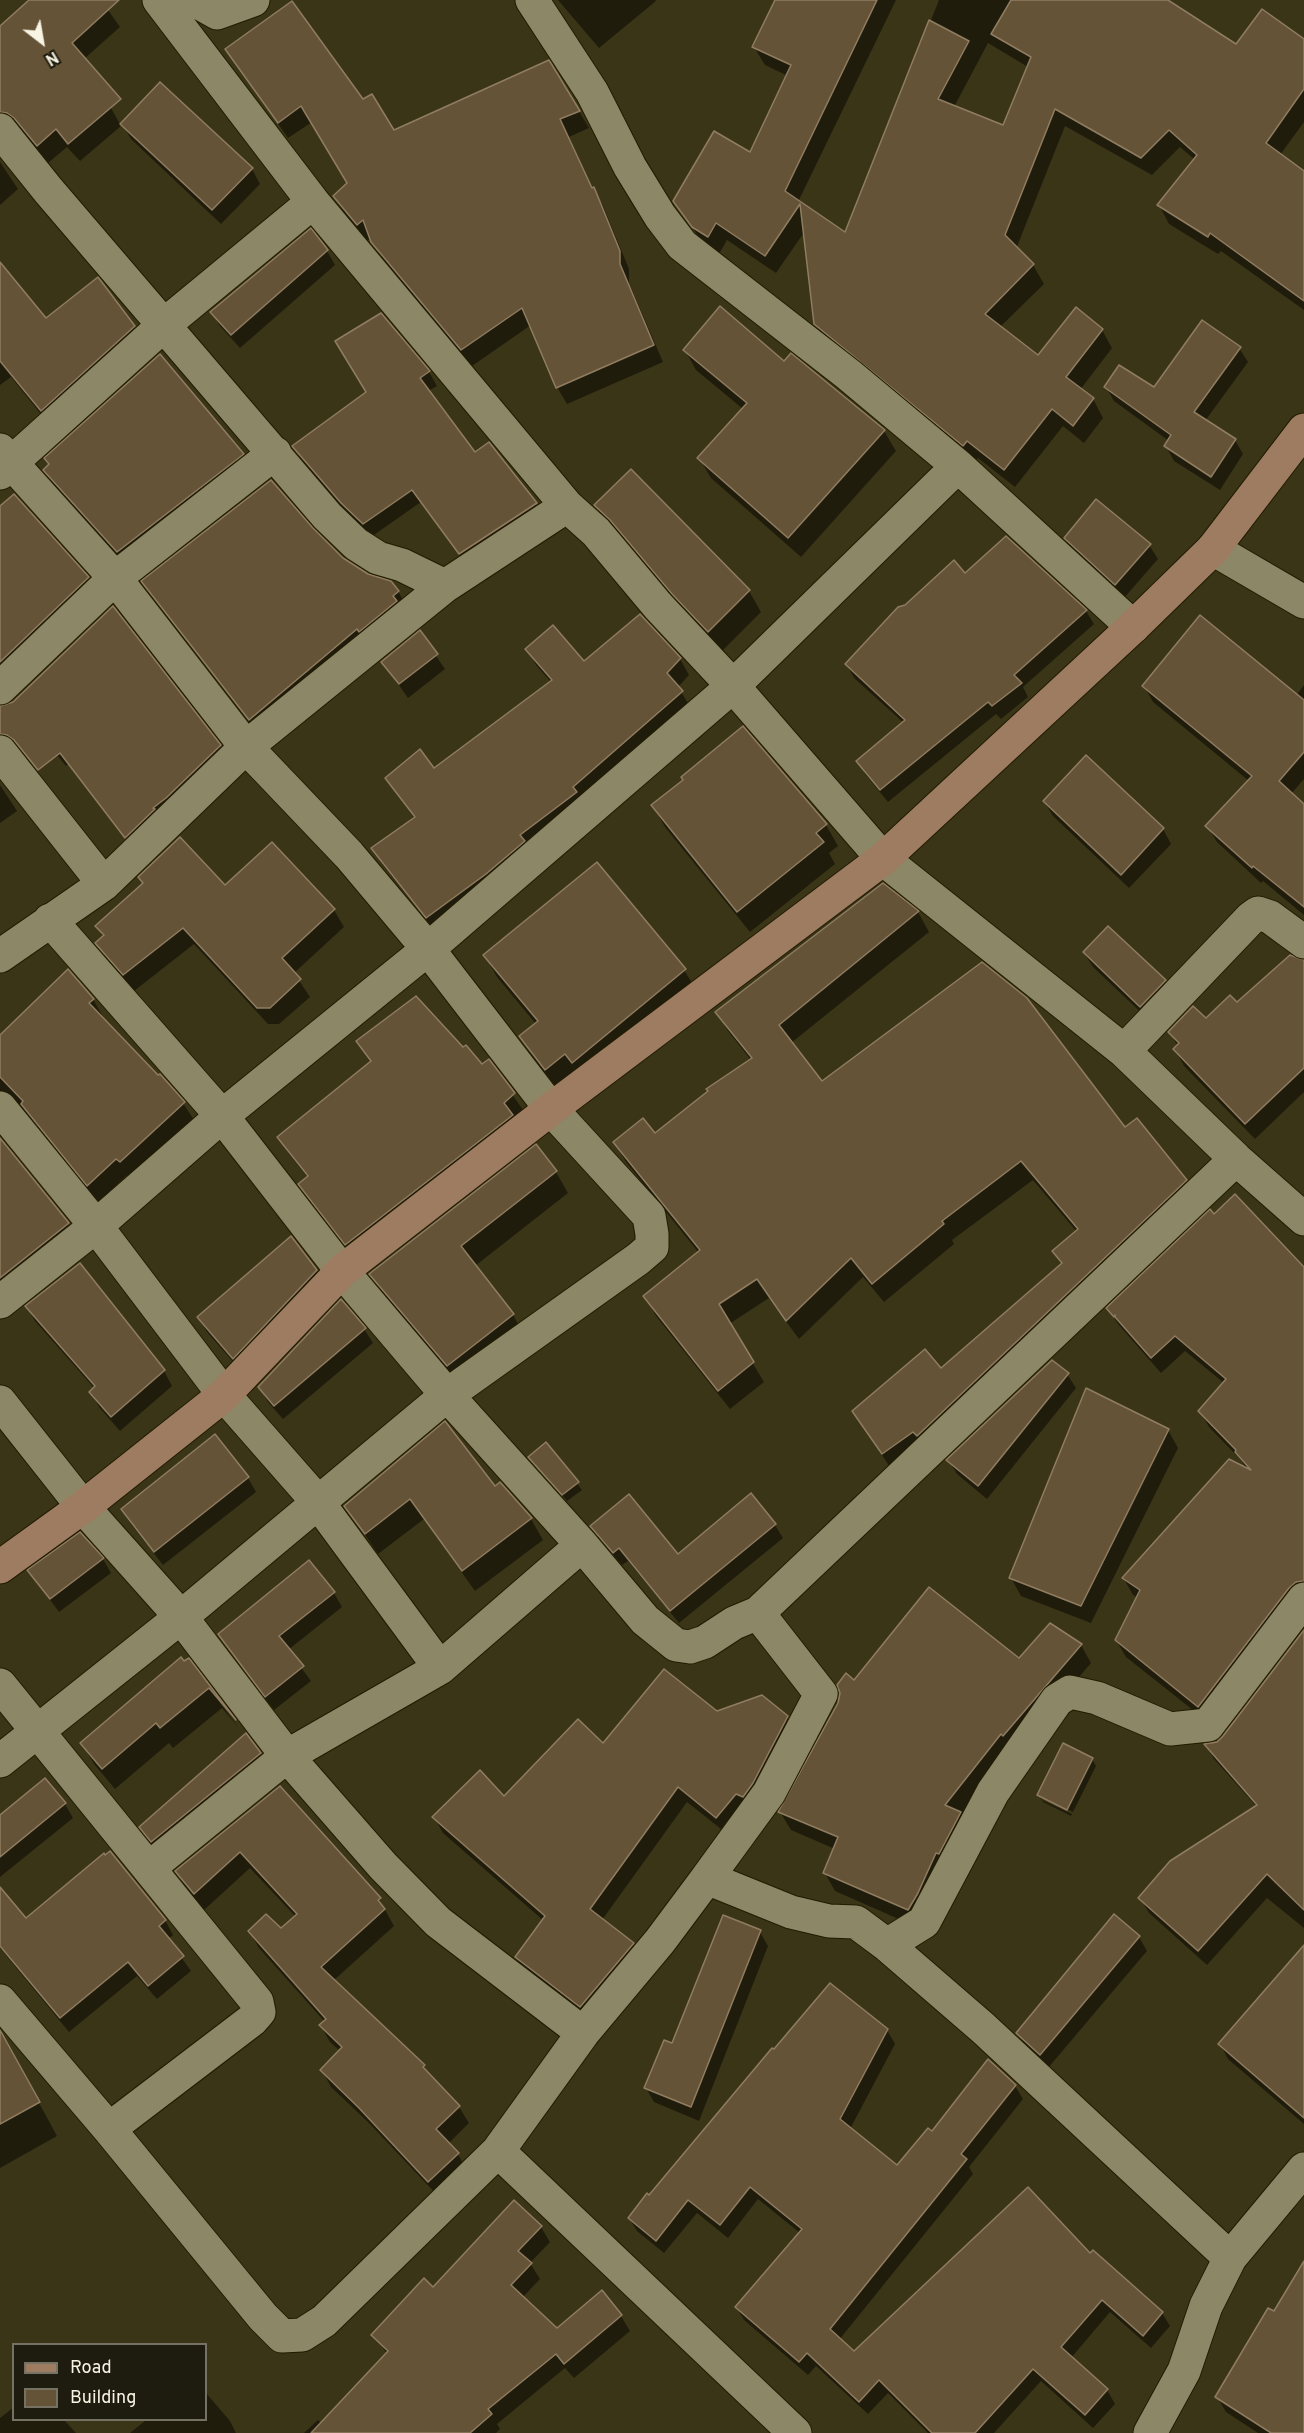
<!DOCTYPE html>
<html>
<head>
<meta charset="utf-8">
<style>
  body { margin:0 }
  #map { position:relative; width:1304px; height:2433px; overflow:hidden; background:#3a3517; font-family:Overpass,sans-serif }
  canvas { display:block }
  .legend { position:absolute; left:12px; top:2343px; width:195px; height:78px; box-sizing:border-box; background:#1e1c0f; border:2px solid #757264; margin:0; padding:8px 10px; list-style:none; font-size:18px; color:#f7f4e3 }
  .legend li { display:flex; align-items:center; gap:12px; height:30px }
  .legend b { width:30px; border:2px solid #757264 }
  .north { position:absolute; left:12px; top:12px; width:60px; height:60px; -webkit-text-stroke:4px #1e1c0f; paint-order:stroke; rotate:149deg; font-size:16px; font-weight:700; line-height:24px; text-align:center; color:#f7f4e3 }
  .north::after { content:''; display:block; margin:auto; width:21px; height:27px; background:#f7f4e3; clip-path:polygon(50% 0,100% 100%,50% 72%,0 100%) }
</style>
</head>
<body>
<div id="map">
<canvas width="1304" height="2433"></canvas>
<ul class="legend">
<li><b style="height:8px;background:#9e7c61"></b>Road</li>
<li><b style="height:16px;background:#655338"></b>Building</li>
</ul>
<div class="north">N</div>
</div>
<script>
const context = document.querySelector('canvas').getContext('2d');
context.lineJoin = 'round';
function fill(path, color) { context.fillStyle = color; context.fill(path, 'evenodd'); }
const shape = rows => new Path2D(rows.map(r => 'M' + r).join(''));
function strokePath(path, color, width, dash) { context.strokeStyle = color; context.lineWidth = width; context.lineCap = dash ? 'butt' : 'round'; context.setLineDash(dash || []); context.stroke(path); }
const shadow = shape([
  [31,0,101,0,120,27,84,59,121,126,80,161,67,147,48,163,27,137,19,131,0,133,0,28],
  [558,0,655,0,656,1,599,48],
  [776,0,896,0,798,202,846,234,939,0,1165,0,1237,47,1304,41,1304,122,1280,155,1304,173,1304,310,1221,251,1218,254,1169,224,1159,205,1195,160,1180,147,1152,175,1065,126,1016,249,1033,265,1044,284,1000,327,1038,357,1102,330,1112,348,1080,390,1093,399,1103,418,1084,443,1063,426,1015,487,978,458,974,463,826,342,815,323,805,231,776,273,727,240,719,254,704,245,675,201,750,154,788,76,765,65,754,47],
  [988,43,1028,67,1004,127,954,107],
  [227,50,363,101,393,132,579,111,589,128,569,137,593,189,603,206,629,269,629,283,663,362,567,404,557,387,531,325,472,366,382,259,371,238,367,241,344,213,334,196,349,184,312,122,288,138],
  [123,125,252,169,260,184,221,224,131,139],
  [0,162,18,189,0,205],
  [327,251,335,265,240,348,220,326,212,312],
  [0,264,46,320,98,279,118,303,145,345,52,428,11,377,0,385],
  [381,315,429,372,437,386,428,391,475,454,489,444,536,504,544,517,468,567,421,502,371,537,350,517,302,460,294,447,368,392],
  [1239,348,1248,362,1205,421,1235,440,1243,454,1220,490,1174,461,1166,446,1169,441,1114,401,1106,387,1154,389],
  [685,350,784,363,884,431,896,451,801,557,711,478,699,458,743,409,696,370],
  [243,454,252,471,128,569,54,487,45,470],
  [631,471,749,591,761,612,721,652,608,527,596,505],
  [0,508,88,578,98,596,0,668],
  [312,529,342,559,398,591,405,604,257,732,150,594,143,582],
  [1006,538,1086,611,1094,624,1023,687,1028,697,1001,719,996,714,888,802,865,774,858,761,904,723,854,678,847,665,906,607,965,575],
  [1065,538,1149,545,1158,559,1124,598,1074,552],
  [640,616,680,659,689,675,678,687,691,708,437,933,382,864,373,848,415,819,387,778,434,770,551,682,536,665,527,649,584,663],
  [420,633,445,669,408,698,383,662],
  [1304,685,1304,779,1291,794,1304,806,1304,915,1263,881,1261,883,1217,842,1207,826,1249,781,1153,702,1144,686,1296,696],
  [25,716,220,746,227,758,133,849,68,764,66,766],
  [0,785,17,811,0,823],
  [1044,801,1163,829,1171,844,1129,888,1053,816],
  [653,806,826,825,838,846,829,853,835,864,750,932,665,827],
  [272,845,334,910,344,927,294,973,310,997,279,1024,268,1024,194,944,134,991,107,960,97,943,104,937,97,926,144,884,140,878,225,888],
  [597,864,684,970,697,991,558,1090,533,1057,520,1036,536,1024,497,977,485,956],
  [883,885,918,912,929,932,791,1043,822,1083,1125,1129,1185,1181,1197,1200,894,1473,853,1412,941,1370,1062,1265,1054,1252,1077,1232,1033,1180,952,1240,954,1244,884,1302,863,1277,799,1339,769,1298,729,1324,764,1382,730,1409,656,1316,645,1296,699,1253,626,1162,615,1143,655,1136,751,1060,728,1031,717,1012],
  [1084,953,1165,981,1173,995,1149,1020,1093,967],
  [1304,962,1304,1092,1255,1139,1184,1066,1175,1049,1178,1047,1170,1032,1206,1020,1237,1004],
  [93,999,103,1017,101,1018,183,1103,194,1120,131,1179,127,1175,98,1202,26,1113,19,1108,0,1110,0,1037],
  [358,1041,482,1067,489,1061,523,1110,356,1260,309,1200,300,1184,308,1178,289,1154,279,1138,371,1063],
  [0,1140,68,1224,78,1242,0,1304],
  [536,1146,556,1172,568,1193,475,1266,513,1315,525,1336,460,1387,383,1295,371,1274],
  [1214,1216,1304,1274,1304,1598,1208,1722,1126,1657,1116,1640,1138,1598,1133,1595,1124,1579,1247,1470,1241,1460,1209,1427,1200,1411,1224,1383,1185,1351,1161,1373,1118,1324,1108,1308],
  [79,1265,164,1371,172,1386,120,1431,99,1407,91,1392,95,1389,35,1321,27,1307],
  [316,1271,324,1285,242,1372,207,1332,198,1317],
  [364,1329,373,1343,283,1419,268,1402,259,1387],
  [1067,1374,1076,1388,987,1499,957,1474,948,1460],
  [1168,1430,1178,1448,1091,1623,1021,1596,1011,1578],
  [546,1444,582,1490,567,1501,530,1458],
  [248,1478,256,1492,163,1565,131,1524,122,1510],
  [495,1488,531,1519,543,1540,475,1591,424,1519,378,1554,346,1506],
  [750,1495,775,1525,783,1538,679,1623,628,1561,622,1565,599,1539,592,1526,678,1556],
  [80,1534,103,1559,111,1573,59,1612,29,1571],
  [334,1593,342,1607,288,1650,311,1681,274,1710,228,1649,220,1635],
  [1304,1632,1304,1928,1267,1898,1207,1965,1149,1913,1140,1898,1257,1807,1214,1759,1206,1745,1217,1743,1224,1737],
  [1081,1645,1091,1663,1014,1753,1012,1751,962,1815,971,1831,919,1928,835,1891,825,1873,835,1849,791,1830,780,1812,854,1682,1019,1661],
  [188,1660,239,1728,222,1708,173,1748,169,1743,115,1789,94,1764,82,1743],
  [717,1713,787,1717,796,1733,726,1833,687,1802,602,1920,633,1944,642,1960,590,2022,526,1973,516,1957,544,1921,443,1833,434,1817,504,1798,603,1746],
  [260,1754,272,1775,153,1848,141,1827],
  [1092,1759,1096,1766,1073,1812,1042,1796,1042,1800,1072,1814,1071,1816,1043,1802,1039,1795],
  [45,1781,65,1804,73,1818,0,1877,0,1817],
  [280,1788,379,1899,394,1926,333,1981,423,2066,459,2107,469,2123,448,2144,458,2154,467,2171,439,2197,370,2124,331,2087,322,2070,340,2051,330,2042,321,2026,325,2022,259,1948,250,1932,281,1930,296,1917,250,1868,204,1910,186,1888,177,1871],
  [0,1890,26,1920,165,1920,173,1935,168,1939,191,1971,157,1999,137,1976,69,2032,0,1948],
  [1115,1917,1139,1937,1147,1951,1048,2068,1026,2048,1018,2033],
  [760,1932,768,1946,699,2121,654,2102,646,2088,672,2045],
  [1304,1947,1304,2124,1228,2059,1220,2044],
  [887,2030,895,2044,850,2129,898,2167,932,2133,1015,2086,1023,2099,969,2167,973,2174,839,2340,854,2353,1091,2255,1162,2313,1170,2326,1151,2348,1110,2312,1071,2358,1107,2390,1115,2404,1093,2428,1041,2381,994,2433,928,2433,888,2393,868,2414,816,2366,808,2375,744,2320,736,2307,800,2233,758,2199,728,2238,697,2213,664,2253,637,2231,629,2218,650,2197],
  [0,2069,26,2079,57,2136,0,2168],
  [541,2227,550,2242,530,2263,540,2279,522,2298,557,2330,602,2292,621,2316,630,2331,574,2378,565,2368,497,2424,500,2429,496,2433,304,2433,318,2420,322,2424,387,2354,374,2334,433,2289],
  [1304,2263,1304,2433,1258,2433,1226,2412,1217,2397,1274,2313],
  [206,2393,230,2421,236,2433,130,2433,146,2420,206,2420],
  [14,2407,14,2420,64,2420,76,2433,0,2433,0,2418]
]);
const building = shape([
  [29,0,119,0,72,43,121,99,68,144,56,129,37,146,14,118,7,113,0,112,0,26,29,0],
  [775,0,877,0,785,191,845,232,929,20,969,41,938,99,1003,125,1031,57,991,34,1011,0,1168,0,1236,44,1262,9,1304,39,1304,89,1266,143,1304,171,1304,301,1210,233,1208,237,1157,205,1197,155,1169,130,1141,158,1055,109,1005,235,1034,264,985,314,1038,355,1076,307,1103,329,1066,377,1094,398,1073,426,1052,409,1004,470,967,441,963,446,814,324,800,204,765,256,716,223,708,237,692,227,673,201,714,131,750,152,791,65,752,47,775,0],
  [292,1,363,99,372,94,394,130,549,60,580,111,560,119,592,188,594,187,620,251,620,264,654,345,556,388,522,308,461,350,371,242,363,220,357,225,333,196,347,183,301,106,278,123,225,49,292,1],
  [160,82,253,168,212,210,120,124,160,82],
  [311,228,328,250,231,335,210,312,311,228],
  [0,262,46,318,98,277,135,326,41,411,0,361,0,262],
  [720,306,784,361,791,353,885,430,788,538,697,458,747,403,683,350,720,306],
  [381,313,430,371,420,378,475,452,489,442,537,503,459,554,412,490,363,524,341,503,292,446,366,392,335,341,381,313],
  [1202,320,1241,347,1194,412,1236,439,1211,477,1164,446,1171,435,1104,387,1119,365,1154,387,1202,320],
  [160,354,244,454,117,552,43,470,49,464,44,458,160,354],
  [631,469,750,590,708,632,672,594,610,520,594,505,631,469],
  [271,480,313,528,343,558,368,574,391,581,399,591,393,596,397,601,359,632,357,629,249,720,141,581,271,480],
  [14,494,89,577,0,662,0,506,14,494],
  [1096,499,1151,544,1115,585,1064,538,1096,499],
  [1006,536,1087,610,1014,675,1022,683,992,706,988,702,880,790,856,761,905,720,845,664,898,607,905,605,954,560,965,573,1006,536],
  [113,606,221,745,166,798,153,808,155,809,125,838,60,753,38,770,14,740,7,735,0,734,0,706,13,702,113,606],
  [640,614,681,658,667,673,683,691,573,787,577,792,520,835,525,841,486,874,426,918,371,848,415,817,385,778,420,749,434,768,552,680,525,649,553,625,584,661,640,614],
  [1200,615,1304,700,1304,752,1279,781,1304,804,1304,907,1253,866,1252,868,1205,826,1252,776,1142,686,1200,615],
  [420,630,438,654,399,684,381,662,420,630],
  [743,726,827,824,816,833,824,842,737,912,651,805,683,780,681,777,743,726],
  [1086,755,1164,828,1121,875,1043,801,1086,755],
  [180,837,225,885,272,842,335,909,282,958,301,979,270,1008,257,1008,183,928,123,975,95,943,104,935,95,926,143,883,138,877,180,837],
  [597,862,686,969,572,1063,565,1054,545,1070,519,1036,538,1021,483,955,597,862],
  [883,883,919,911,779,1025,822,1081,982,962,1027,998,1125,1127,1137,1118,1187,1180,917,1436,913,1432,882,1454,852,1411,925,1349,941,1368,1062,1263,1052,1251,1078,1229,1021,1161,942,1221,944,1224,872,1284,851,1258,786,1321,757,1279,719,1304,754,1362,718,1391,643,1296,700,1250,613,1142,643,1118,655,1133,708,1091,706,1089,752,1058,715,1012,883,883],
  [1108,926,1166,980,1140,1007,1083,952,1108,926],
  [1290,955,1304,960,1304,1068,1245,1124,1173,1049,1179,1043,1168,1032,1193,1006,1206,1018,1230,995,1237,1002,1290,955],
  [68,969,94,999,89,1003,158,1075,160,1074,185,1102,120,1162,116,1159,87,1186,21,1104,23,1101,0,1077,0,1035,68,969],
  [416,996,463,1047,466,1045,482,1064,489,1059,515,1093,504,1103,513,1115,345,1245,298,1184,308,1176,277,1137,371,1061,356,1041,416,996],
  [0,1138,69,1223,0,1278,0,1138],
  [536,1144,557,1171,461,1246,514,1314,447,1366,369,1274,536,1144],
  [1235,1194,1304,1267,1304,1581,1296,1582,1289,1588,1198,1707,1115,1640,1140,1590,1122,1578,1229,1459,1251,1470,1235,1452,1236,1450,1198,1411,1226,1379,1175,1336,1151,1358,1115,1317,1115,1315,1114,1317,1106,1308,1210,1209,1214,1214,1235,1194],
  [291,1236,317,1270,233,1359,197,1317,291,1236],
  [80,1263,165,1370,111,1417,89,1392,95,1386,25,1306,80,1263],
  [341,1299,366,1328,274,1406,258,1387,341,1299],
  [1052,1360,1069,1373,978,1486,946,1460,1052,1360],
  [1086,1388,1169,1429,1081,1606,1009,1578,1086,1388],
  [445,1421,495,1486,500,1482,532,1518,462,1571,410,1499,365,1534,344,1506,445,1421],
  [215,1434,249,1477,154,1552,121,1509,215,1434],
  [546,1442,579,1482,562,1495,528,1457,546,1442],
  [751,1493,776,1524,670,1611,619,1548,613,1553,590,1526,629,1494,678,1554,751,1493],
  [80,1532,104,1558,50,1599,27,1570,80,1532],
  [309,1560,335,1592,279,1636,304,1666,265,1697,218,1634,309,1560],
  [929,1587,1019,1658,1050,1623,1082,1644,1003,1736,1001,1734,945,1805,961,1812,939,1854,936,1853,918,1893,908,1910,823,1873,838,1837,778,1812,838,1703,840,1693,837,1685,846,1673,854,1680,929,1587],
  [1304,1630,1304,1910,1267,1874,1198,1951,1138,1898,1170,1861,1257,1805,1204,1744,1217,1742,1223,1736,1304,1630],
  [181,1657,184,1661,189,1658,236,1720,209,1688,160,1728,156,1723,102,1769,80,1743,181,1657],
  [664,1669,717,1711,762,1695,788,1716,753,1783,743,1797,736,1794,716,1818,678,1787,590,1909,634,1943,580,2007,515,1957,545,1916,432,1817,480,1770,504,1796,578,1719,603,1743,664,1669],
  [246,1733,261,1753,151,1842,139,1827,246,1733],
  [1063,1743,1093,1758,1067,1810,1037,1795,1063,1743],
  [45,1778,66,1803,0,1857,0,1815,45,1778],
  [280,1786,381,1898,378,1900,385,1909,321,1967,425,2065,423,2067,460,2106,436,2129,459,2153,428,2182,359,2108,320,2070,342,2047,319,2025,326,2019,248,1931,266,1914,281,1928,297,1914,240,1852,194,1894,175,1871,280,1786],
  [110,1851,166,1920,159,1926,184,1956,148,1986,128,1962,60,2018,0,1946,0,1887,26,1918,104,1853,105,1855,110,1851],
  [1114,1914,1140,1936,1040,2055,1016,2033,1114,1914],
  [723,1915,761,1930,691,2107,644,2088,664,2040,672,2043,723,1915],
  [1304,1945,1304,2118,1218,2044,1304,1945],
  [830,1983,888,2029,840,2119,897,2165,928,2128,932,2131,988,2059,1016,2085,961,2154,967,2159,830,2329,854,2351,1028,2187,1090,2253,1093,2250,1163,2312,1143,2336,1102,2300,1061,2347,1108,2389,1085,2415,1033,2369,975,2433,932,2433,879,2380,859,2402,807,2353,799,2362,735,2307,802,2229,750,2187,720,2225,688,2200,656,2241,628,2218,647,2193,649,2195,772,2048,774,2049,830,1983],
  [0,2030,40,2102,0,2124,0,2030],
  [514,2200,542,2226,518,2251,532,2263,511,2285,557,2328,602,2290,622,2315,564,2364,556,2354,488,2409,492,2414,470,2433,311,2433,388,2351,371,2335,424,2278,433,2287,514,2200],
  [1304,2261,1304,2433,1271,2433,1215,2397,1268,2308,1274,2311,1304,2261]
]);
const street = shape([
  [194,0,217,13,253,0],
  [532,0,592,92,630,167,660,216,682,245,849,375,958,466,1133,627],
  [0,130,48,190,327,516,356,544,378,558,402,565,445,586],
  [313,202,567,506,596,532,658,606,733,686,883,859,1124,1051,1236,1159,1304,1219],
  [0,450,115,578,246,747,349,855,428,949,551,1109,649,1216,652,1234,652,1247,638,1259,447,1395,181,1617,0,1761],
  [0,473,164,325,313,202,159,0],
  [1213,549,1304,602],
  [0,688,115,578,275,453],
  [0,752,104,884],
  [50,920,222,1116,342,1271,447,1395,582,1545,645,1620,676,1645,690,1647,705,1642,734,1623,758,1613],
  [0,956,104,884,246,747,445,586,567,506],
  [1124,1051,1251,918,1258,913,1270,917,1304,942],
  [0,1108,96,1226,224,1395,317,1501,440,1668,287,1756,383,1866,438,1922,583,2033],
  [0,1302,96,1226,222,1116,428,949,733,686,958,466],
  [0,1402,83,1507,181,1617,287,1756,149,1868],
  [440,1668,582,1545],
  [0,1685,257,2002,259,2012,252,2020,109,2129],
  [707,1878,769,1793,821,1694,758,1613,1236,1159],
  [887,1945,983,2028,1230,2258],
  [0,2001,109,2129,263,2317,282,2336,302,2335,324,2321,498,2151,583,2033,660,1941,707,1878,791,1912,829,1921,856,1922,887,1945,924,1922,993,1792,1057,1700,1070,1692,1097,1698,1170,1729,1208,1725,1304,1599],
  [498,2151,795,2433],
  [1150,2433,1184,2371,1206,2306,1230,2258,1304,2169]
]);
const secondary = shape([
  [0,1567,83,1507,224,1395,342,1271,551,1109,883,859,1133,627,1213,549,1304,430]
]);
fill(shadow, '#0007');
fill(building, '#655338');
strokePath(building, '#907d61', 1.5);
strokePath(street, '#211c00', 35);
strokePath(secondary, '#211c00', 35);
strokePath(street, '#8c8766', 33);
strokePath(secondary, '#9e7c61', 33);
</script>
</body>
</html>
